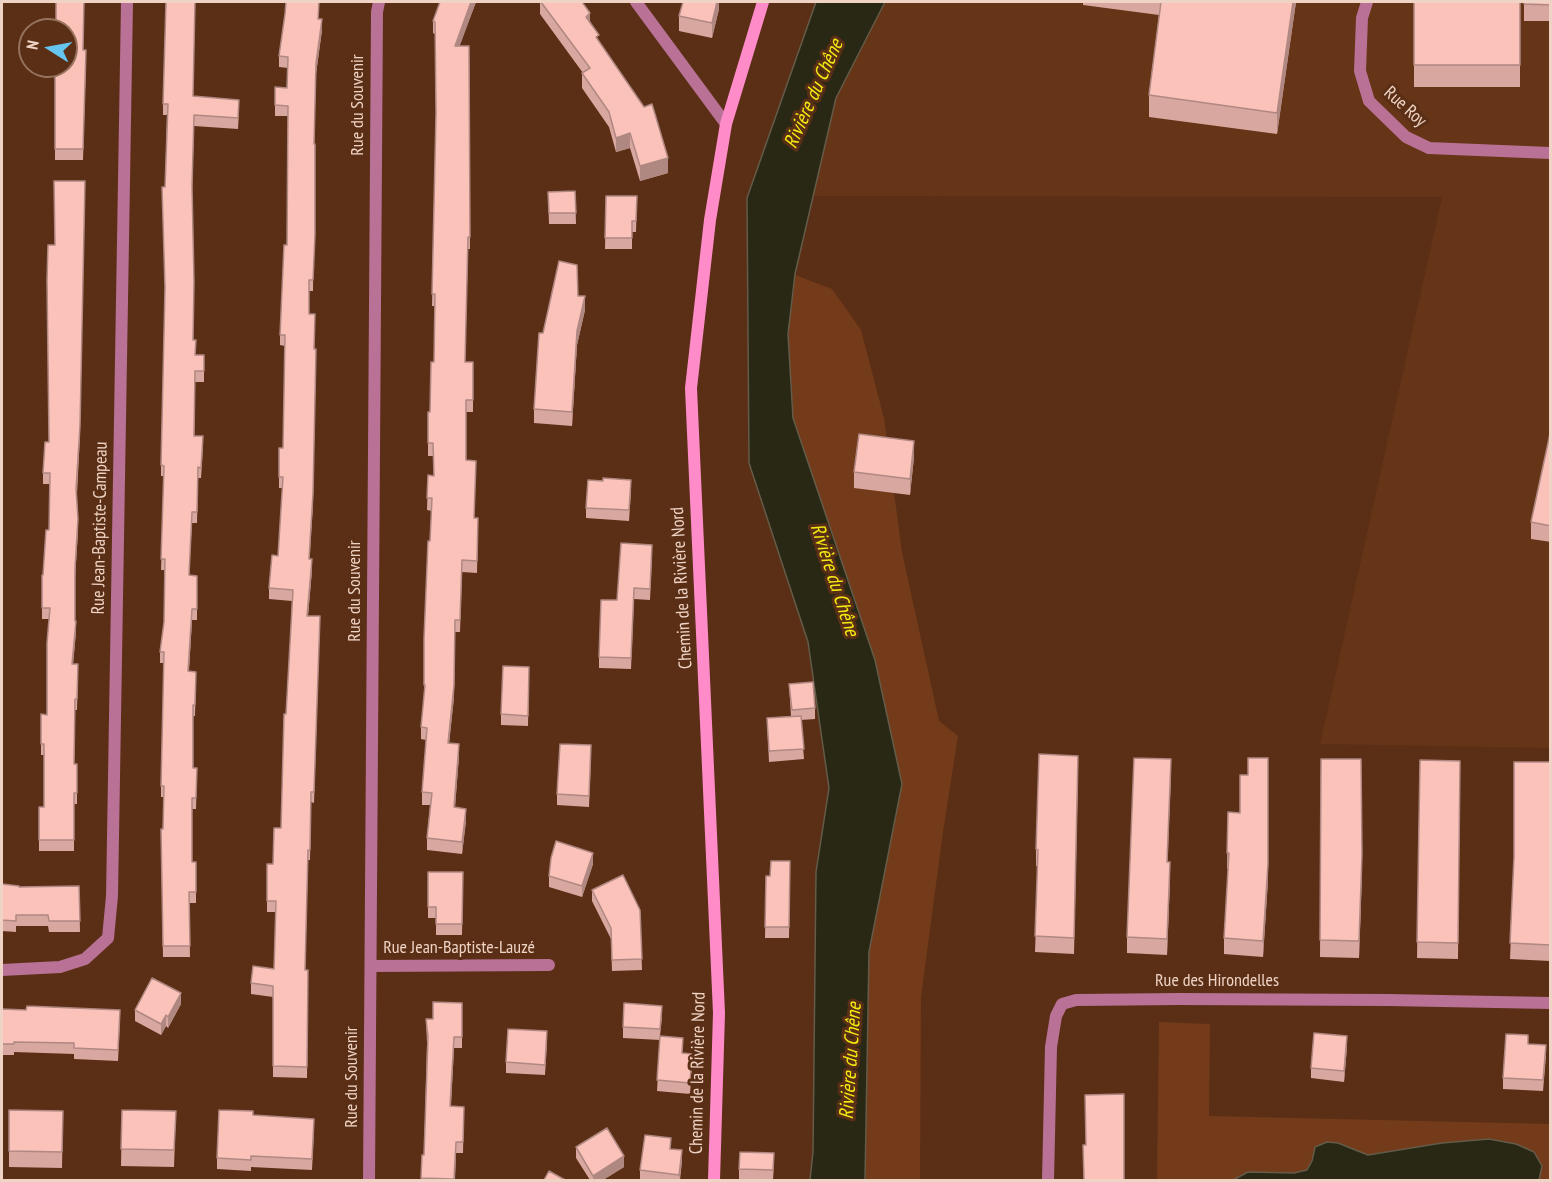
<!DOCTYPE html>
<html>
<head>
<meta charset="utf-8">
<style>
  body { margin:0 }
  #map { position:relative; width:1552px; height:1182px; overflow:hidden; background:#5a2f16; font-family:"PT Sans Narrow",sans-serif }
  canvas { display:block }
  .frame { position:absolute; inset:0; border:3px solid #efd3c5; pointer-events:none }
  .north { position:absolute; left:18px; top:18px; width:60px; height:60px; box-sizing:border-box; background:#5a2f16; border:2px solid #96715c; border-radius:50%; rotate:281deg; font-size:16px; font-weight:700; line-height:24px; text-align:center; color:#efd3c5 }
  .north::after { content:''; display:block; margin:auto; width:21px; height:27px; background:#65c5ee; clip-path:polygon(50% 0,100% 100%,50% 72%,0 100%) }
</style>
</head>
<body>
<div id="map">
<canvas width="1552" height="1182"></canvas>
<div class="frame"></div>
<div class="north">N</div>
</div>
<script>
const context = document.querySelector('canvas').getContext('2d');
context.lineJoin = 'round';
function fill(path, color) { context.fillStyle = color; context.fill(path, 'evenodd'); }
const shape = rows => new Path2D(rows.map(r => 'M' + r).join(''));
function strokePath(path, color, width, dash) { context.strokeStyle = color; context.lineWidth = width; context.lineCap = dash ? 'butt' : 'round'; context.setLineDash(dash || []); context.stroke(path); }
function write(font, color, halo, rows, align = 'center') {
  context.font = font + ' "PT Sans Narrow",sans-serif'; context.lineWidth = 6; context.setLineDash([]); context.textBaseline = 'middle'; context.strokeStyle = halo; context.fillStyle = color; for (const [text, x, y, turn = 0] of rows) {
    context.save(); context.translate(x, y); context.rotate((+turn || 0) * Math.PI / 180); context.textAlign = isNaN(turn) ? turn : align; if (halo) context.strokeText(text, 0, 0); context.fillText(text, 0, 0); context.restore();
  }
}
const built = shape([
  [885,2,1550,2,1550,748,1320,744,1442,197,813,196,836,98]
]);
const green = shape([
  [795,275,832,289,861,330,884,418,902,552,939,721,958,736,943,832,921,997,920,1180,865,1180,869,952,902,784,875,660,793,418,788,334],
  [1159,1022,1210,1024,1209,1116,1550,1124,1550,1180,1157,1180]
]);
const water = shape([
  [816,2,885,2,836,98,795,274,788,334,793,418,875,660,902,784,869,952,865,1180,810,1180,813,1152,816,872,829,788,808,642,749,463,747,198,816,2],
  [1489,1139,1516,1144,1534,1152,1542,1166,1539,1180,1233,1180,1248,1172,1294,1173,1307,1170,1312,1161,1315,1147,1327,1142,1338,1143,1368,1155,1442,1143,1489,1139]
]);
const street = shape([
  [636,2,726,124],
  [1367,2,1362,18,1360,71,1369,101,1406,137,1429,148,1550,153],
  [371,966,549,965],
  [2,970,60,967,85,959,108,938,112,896,127,2],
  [369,1180,377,12,379,2],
  [1048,1180,1051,1047,1056,1016,1062,1004,1076,1000,1179,999,1388,1000,1550,1003]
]);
const secondary = shape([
  [714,1180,719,1013,691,388,710,220,726,124,763,2]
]);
const wall = shape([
  [476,2,459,46,469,46,470,249,468,249,465,362,473,362,473,412,466,412,466,460,474,518,478,518,477,573,462,572,460,632,455,632,454,697,449,743,459,756,455,807,466,821,462,854,427,850,427,838,430,805,422,805,422,792,426,740,421,739,421,727,424,697,424,638,432,511,427,510,428,475,434,476,433,456,428,456,428,412,430,412,434,362,435,306,432,306,436,114,435,34,433,33,433,21],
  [540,2,582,2,599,42,668,173,640,181,630,148,616,152,609,127,582,88,582,73,583,73,540,14],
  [719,2,719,9,712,38,679,31,679,16],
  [1083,2,1296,2,1277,134,1149,117,1149,95,1159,15,1083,5],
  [1414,2,1520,2,1520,87,1414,87],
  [1551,2,1551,21,1524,21,1524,4],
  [319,19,322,30,316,74,314,144,313,291,309,291,309,314,314,349,313,504,309,559,312,570,308,616,320,616,314,803,311,802,310,860,308,860,305,970,308,970,307,1078,273,1077,273,997,251,994,251,983,274,969,276,912,267,912,267,864,273,864,281,828,292,601,269,599,269,588,278,556,283,488,279,488,279,448,283,448,285,346,280,345,280,335,287,245,288,116,275,116,275,105,287,88,288,68,279,67,279,56],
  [83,50,86,61,83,160,55,160,55,66],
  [193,96,239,111,238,129,194,126,192,193,193,340,196,355,204,366,204,382,195,382,194,436,203,447,201,478,198,478,197,523,192,523,189,575,197,576,197,620,192,620,189,671,196,672,195,716,193,716,193,768,197,768,196,809,192,809,192,862,196,862,196,903,189,903,190,957,163,957,161,829,163,829,164,797,161,797,161,786,164,663,160,663,160,652,164,622,164,570,161,570,164,476,161,476,161,465,165,294,165,187,167,115,163,115,163,104],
  [575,191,576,224,549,224,548,192],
  [606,196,637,196,636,232,632,232,632,249,605,249],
  [585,310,577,345,572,426,534,423,534,409,543,333],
  [1551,429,1551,542,1531,539,1531,522],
  [80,436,77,494,78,530,75,578,75,621,76,632,73,664,78,675,77,710,75,710,74,764,77,764,77,804,74,804,74,851,39,851,39,807,44,807,44,755,41,755,41,714,47,715,49,619,42,619,42,585,49,530,50,484,43,484,43,473,49,442],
  [914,457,910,495,854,488,854,472],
  [603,481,631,491,629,521,586,518,586,508],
  [652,556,650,600,634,599,631,669,599,668,599,657,617,600],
  [529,667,528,726,501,725,501,714],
  [789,684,815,708,815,719,801,720,804,759,769,762,767,718,791,716],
  [591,756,589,807,557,805,557,794],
  [1321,759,1362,870,1359,958,1320,957],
  [1420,760,1460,761,1458,959,1417,958],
  [1551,762,1550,961,1510,959,1514,859],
  [1078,772,1074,954,1035,952,1038,866,1036,866,1036,849],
  [1171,775,1167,862,1170,879,1167,955,1127,953,1127,937],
  [1228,812,1268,880,1263,957,1224,954,1224,938,1228,869,1227,869],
  [790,861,789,938,765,938,766,876,770,876],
  [593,864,582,897,549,887,549,876],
  [428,872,463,872,462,935,436,935,436,918,428,918],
  [2,884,19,887,79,886,80,932,49,932,48,926,16,926,16,932,2,931],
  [592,890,640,910,642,970,612,971,611,939,592,901],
  [462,1003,462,1048,454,1048,451,1106,464,1107,463,1153,456,1153,455,1180,421,1180,422,1155,424,1155,427,1044,426,1019,433,1019],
  [181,1004,168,1028,166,1026,161,1035,135,1021,135,1010],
  [2,1009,120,1021,118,1061,74,1059,74,1054,14,1052,14,1055,2,1055],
  [662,1017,660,1036,683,1053,692,1065,690,1094,657,1091,660,1040,623,1038,623,1027],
  [547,1042,545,1075,506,1073,506,1062],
  [1528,1044,1546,1056,1543,1091,1503,1089,1503,1078],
  [1347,1047,1344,1082,1311,1078,1311,1068],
  [9,1110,63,1111,62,1168,9,1167],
  [122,1110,176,1111,174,1167,121,1166],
  [253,1115,314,1130,312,1170,251,1167,251,1171,217,1169,217,1158],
  [576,1147,624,1167,603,1180,590,1180,576,1158],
  [671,1149,682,1161,680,1180,640,1180,640,1170],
  [774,1164,773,1180,739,1180,739,1169]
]);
const shadedWall = shape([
  [471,2,476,2,455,59,455,46],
  [716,2,719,2,719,9,712,38,712,23],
  [1293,2,1296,2,1277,134,1277,113],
  [590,13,590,28,586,17],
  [322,19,322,30,316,74,316,63],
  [630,133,630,148,616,152,616,138],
  [668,158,668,173,640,181,640,166],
  [585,296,585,310,577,345,572,426,572,412,577,331],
  [316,349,313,504,309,570],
  [914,441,914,457,910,495,910,479],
  [78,519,78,530,75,579,75,568],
  [312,559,312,570,307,627,307,616],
  [192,609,192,620,188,682,188,671],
  [76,621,76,632,72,675,72,664],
  [455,632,454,697,448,755,448,743],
  [459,744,459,756,454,820,454,807],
  [1171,759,1171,775,1167,878,1167,862],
  [1268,774,1268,880,1263,957,1263,941],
  [466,809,466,821,462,854,462,842],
  [593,853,593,864,582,897,582,886],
  [1362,854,1362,870,1359,958,1359,941],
  [1170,862,1170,879,1167,955,1167,939],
  [181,993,181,1004,168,1028,168,1017],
  [166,1015,166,1026,161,1035,161,1024],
  [1347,1036,1347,1047,1344,1082,1344,1071],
  [682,1150,682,1161,679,1180,679,1175],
  [624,1156,624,1167,603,1180,593,1180,593,1176]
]);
const building = shape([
  [56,2,84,2,83,50,86,50,83,149,55,149,55,66,66,66,66,30,56,30,56,2],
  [166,2,195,2,193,96,239,100,238,118,194,115,192,186,194,282,193,340,196,340,195,355,204,355,204,371,195,371,194,436,203,436,201,468,198,467,197,512,192,512,189,575,197,576,197,609,192,609,188,671,196,672,195,705,193,705,193,768,197,768,196,798,192,798,192,862,196,862,196,892,189,892,190,946,163,946,161,829,163,829,164,786,161,786,164,652,160,652,164,622,165,559,161,559,164,466,161,465,165,288,162,187,165,187,168,104,163,104,166,2],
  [286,2,319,2,318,19,322,19,316,63,314,144,315,144,315,235,313,280,309,280,309,314,315,314,314,349,316,349,313,493,309,559,312,559,307,616,320,616,314,792,311,792,310,850,308,850,305,970,308,970,307,1067,273,1066,273,986,251,983,253,966,274,969,276,901,267,901,267,864,273,864,274,828,281,828,284,714,286,714,293,590,269,588,272,555,278,556,283,477,279,477,279,448,283,448,285,335,280,335,284,245,287,245,288,106,275,105,275,87,287,88,288,57,279,56,285,14,286,2],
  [440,2,471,2,455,46,469,46,470,237,468,237,465,362,473,362,473,400,466,400,466,460,476,461,474,518,478,518,477,561,462,560,460,620,455,620,454,685,448,743,459,744,454,807,466,809,462,842,427,838,432,793,422,792,427,728,421,727,425,685,424,685,424,638,428,541,430,541,432,498,427,498,428,475,434,476,433,443,428,443,428,412,430,412,431,362,434,362,435,294,432,294,436,113,435,22,433,21,440,2],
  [541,2,582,2,590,13,586,17,599,35,596,37,644,107,652,104,668,158,640,166,630,133,616,138,609,112,582,73,590,68,541,2],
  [683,2,717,2,712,23,679,16,683,2],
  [1161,2,1293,2,1277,113,1149,95,1161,2],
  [1414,2,1520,2,1520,65,1414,65,1414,2],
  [1524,2,1551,2,1551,5,1524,4,1524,2],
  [54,181,85,181,80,426,76,489,78,519,75,568,75,621,76,621,72,664,78,664,77,699,75,699,74,764,77,764,77,793,74,793,74,840,39,840,39,807,44,807,44,744,41,744,41,714,47,715,47,643,50,608,42,608,42,575,43,575,46,530,49,530,50,473,43,473,45,442,49,442,47,280,48,245,55,245,54,181],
  [575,191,576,213,549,213,548,192,575,191],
  [606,196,637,196,636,221,632,221,632,238,605,238,606,196],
  [559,261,577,265,578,296,585,296,577,331,572,412,534,409,539,333,543,333,559,261],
  [1551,429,1551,526,1531,522,1551,429],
  [859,434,914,441,910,479,854,472,859,434],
  [603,478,631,480,629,510,586,508,588,480,603,481,603,478],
  [621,543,652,545,650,589,634,588,631,658,599,657,601,600,617,600,621,543],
  [503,666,529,667,528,716,501,714,503,666],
  [813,682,815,708,792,710,789,684,813,682],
  [801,716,804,749,769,751,767,718,801,716],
  [560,744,591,745,589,796,557,794,560,744],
  [1039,754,1078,756,1074,938,1035,936,1038,850,1036,849,1039,754],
  [1134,758,1171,759,1167,862,1170,862,1167,939,1127,937,1134,758],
  [1248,758,1268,758,1268,864,1263,941,1224,938,1229,853,1227,853,1228,812,1240,813,1240,775,1248,775,1248,758],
  [1321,759,1361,759,1362,854,1359,941,1320,940,1321,759],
  [1420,760,1460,761,1458,943,1417,942,1420,760],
  [1514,762,1551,762,1550,945,1510,943,1514,857,1514,762],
  [556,841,593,853,582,886,549,876,551,858,556,841],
  [771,861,790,861,789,927,765,927,766,876,770,876,771,861],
  [428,872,463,872,462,924,436,924,436,907,428,907,428,872],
  [623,875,640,910,642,959,612,960,611,928,592,890,623,875],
  [2,884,19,886,19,887,79,886,80,921,49,921,48,915,16,915,16,921,2,920,2,884],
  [152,978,181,993,168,1017,166,1015,161,1024,135,1010,152,978],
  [433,1002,462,1003,462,1037,454,1037,450,1106,464,1107,463,1142,456,1142,454,1179,421,1178,422,1155,424,1155,428,1037,426,1019,433,1019,433,1002],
  [624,1003,662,1006,660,1029,623,1027,624,1003],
  [27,1006,120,1010,118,1050,74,1048,74,1043,14,1042,14,1044,2,1044,2,1009,26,1010,27,1006],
  [508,1029,547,1031,545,1065,506,1062,508,1029],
  [1314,1033,1347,1036,1344,1071,1311,1068,1314,1033],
  [1506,1034,1528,1035,1528,1044,1546,1045,1543,1080,1503,1078,1506,1034],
  [660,1036,683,1038,682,1053,692,1054,690,1083,657,1080,660,1036],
  [1124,1094,1124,1180,1084,1180,1083,1145,1086,1145,1085,1095,1124,1094],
  [9,1110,63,1111,62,1152,9,1151,9,1110],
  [122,1110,176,1111,174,1150,121,1149,122,1110],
  [219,1110,253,1111,253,1115,314,1119,312,1159,251,1156,251,1160,217,1158,219,1110],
  [607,1128,624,1156,593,1176,576,1147,607,1128],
  [645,1135,671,1138,670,1149,682,1150,679,1175,640,1170,645,1135],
  [740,1152,774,1153,773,1170,739,1169,740,1152],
  [549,1171,565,1180,544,1180,549,1171]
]);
const streetNames = [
  ["Rue du Souvenir",358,105,-90],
  ["Rue Roy",1405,107,42],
  ["Rue Jean-Baptiste-Campeau",100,528,-89],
  ["Chemin de la Rivière Nord",682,588,-93],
  ["Rue du Souvenir",355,591,-90],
  ["Rue Jean-Baptiste-Lauzé",459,948],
  ["Rue des Hirondelles",1217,981],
  ["Chemin de la Rivière Nord",698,1073,-89],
  ["Rue du Souvenir",352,1077,-90]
];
const waterNames = [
  ["Rivière du Chêne",814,94,-66],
  ["Rivière du Chêne",834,580,72],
  ["Rivière du Chêne",851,1061,-86]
];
fill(built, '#663416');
fill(green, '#733b1a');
fill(water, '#282814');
strokePath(water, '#645b49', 1.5);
strokePath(street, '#b97196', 12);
strokePath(secondary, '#ff8cc8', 12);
fill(wall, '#d8a79f');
fill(shadedWall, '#b08882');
fill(building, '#fbc2b9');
strokePath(building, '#b08882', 1.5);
write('18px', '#efd3c5', '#5a2f16', streetNames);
write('italic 20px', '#f1ed10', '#5a2f16', waterNames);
</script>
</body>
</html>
